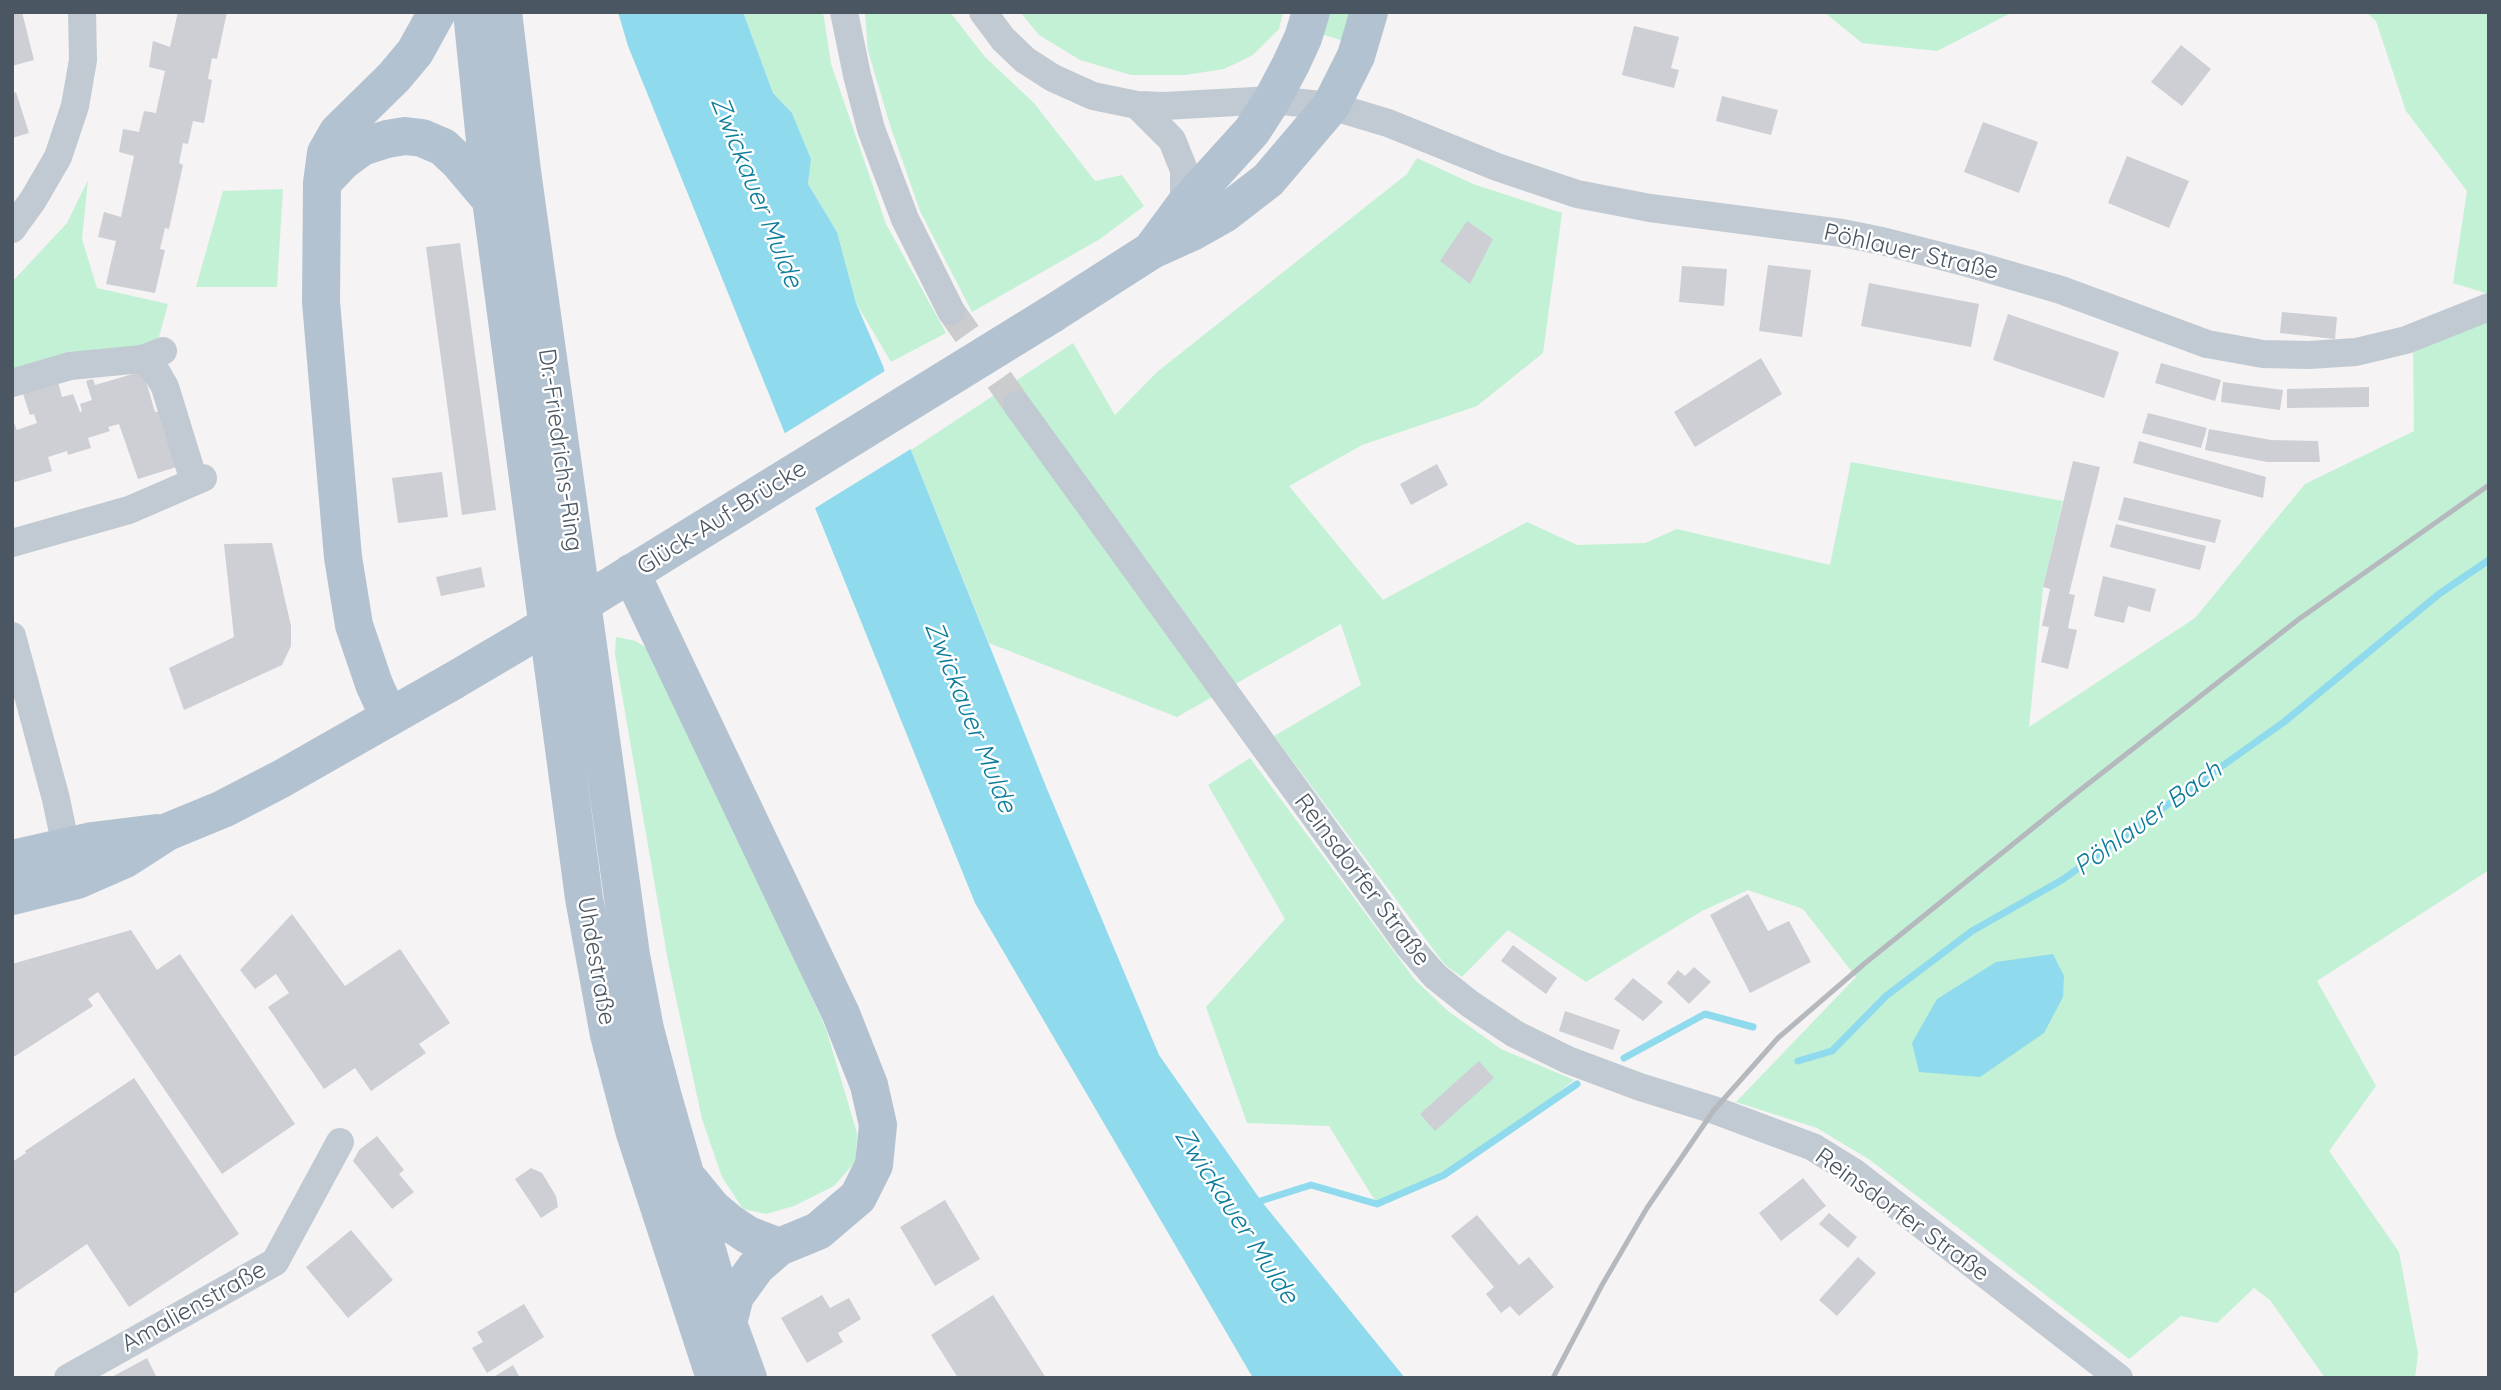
<!DOCTYPE html>
<html>
<head>
<meta charset="utf-8">
<style>
  body { margin:0 }
  #map { position:relative; width:2501px; height:1390px; overflow:hidden; background:#f5f3f3; font-family:Quicksand,sans-serif }
  canvas { display:block }
  .frame { position:absolute; inset:0; border:14px solid #4a5661; pointer-events:none }
</style>
</head>
<body>
<div id="map">
<canvas width="2501" height="1390"></canvas>
<div class="frame"></div>
</div>
<script>
const context = document.querySelector('canvas').getContext('2d');
context.lineJoin = 'round';
function fill(path, color) { context.fillStyle = color; context.fill(path, 'evenodd'); }
const shape = rows => new Path2D(rows.map(r => 'M' + r).join(''));
function strokePath(path, color, width, dash) { context.strokeStyle = color; context.lineWidth = width; context.lineCap = dash ? 'butt' : 'round'; context.setLineDash(dash || []); context.stroke(path); }
function write(font, color, halo, rows, align = 'center') {
  context.font = font + ' Quicksand,sans-serif'; context.lineWidth = 5; context.setLineDash([]); context.textBaseline = 'middle'; context.strokeStyle = halo; context.fillStyle = color; for (const [text, x, y, turn = 0] of rows) {
    context.save(); context.translate(x, y); context.rotate((+turn || 0) * Math.PI / 180); context.textAlign = isNaN(turn) ? turn : align; if (halo) context.strokeText(text, 0, 0); context.fillText(text, 0, 0); context.restore();
  }
}
const green = shape([
  [743,12,823,12,831,64,886,224,946,333,891,362,856,303,837,232,808,184,811,159,792,113,773,93],
  [865,12,950,12,985,57,1034,103,1095,181,1122,175,1144,206,1100,239,972,312,920,211,890,125,868,51],
  [1020,12,1283,12,1279,29,1253,55,1224,69,1185,75,1131,75,1080,60,1039,35],
  [1326,12,1352,12,1344,41,1321,34],
  [1824,12,2013,12,1937,51,1862,43],
  [2366,12,2489,12,2489,294,2453,283,2467,191,2406,111,2376,21],
  [1417,158,1473,184,1562,213,1543,353,1477,406,1362,445,1289,486,1383,600,1527,522,1577,545,1645,543,1677,529,1830,565,1851,462,2063,501,2043,588,2029,727,2195,618,2305,484,2414,431,2413,347,2489,320,2489,870,2317,981,2376,1086,2329,1151,2399,1252,2418,1354,2415,1378,2325,1378,2270,1300,2254,1288,2217,1323,2181,1316,2129,1359,1870,1160,1817,1128,1736,1102,1856,977,1803,909,1748,890,1702,911,1586,982,1508,930,1462,977,1445,965,1274,736,1361,685,1341,624,1177,717,989,643,911,450,1073,343,1115,415,1157,372,1407,174],
  [88,180,82,239,97,288,168,304,157,344,12,385,12,282,67,223],
  [283,189,277,287,196,287,223,191],
  [616,637,636,641,652,652,672,690,826,1029,857,1133,856,1161,834,1186,794,1206,766,1214,743,1209,722,1177,702,1119,668,961,615,654],
  [1250,758,1415,980,1448,1011,1501,1049,1574,1080,1523,1120,1444,1175,1377,1204,1329,1126,1247,1123,1206,1007,1285,919,1208,785]
]);
const water = shape([
  [618,12,743,12,773,93,792,113,811,159,808,184,837,232,856,303,883,366,911,450,1047,789,1159,1055,1262,1202,1405,1378,1253,1378,975,903,628,46],
  [2053,954,2064,976,2063,997,2044,1033,1980,1077,1919,1072,1912,1043,1937,999,1996,962]
]);
const pier = shape([
  [888,369,914,447,812,510,782,435]
]);
const stream = shape([
  [1624,1058,1705,1014,1753,1027],
  [1798,1061,1832,1051,1886,996,1972,931,2062,880,2284,722,2439,594,2489,560],
  [1254,1203,1311,1185,1377,1204,1444,1175,1577,1084]
]);
const building = shape([
  [12,12,22,12,34,60,12,66],
  [178,12,227,12,217,59,212,58,208,79,212,80,204,123,193,121,188,144,183,143,179,163,183,165,169,229,165,228,160,249,165,250,155,293,106,284,116,241,98,237,104,212,121,217,134,156,119,152,123,129,139,132,144,111,156,113,165,71,149,67,153,41,170,47],
  [1634,26,1679,37,1671,68,1679,70,1674,88,1622,75],
  [2181,45,2211,69,2182,106,2151,82],
  [16,92,29,133,12,138,12,94],
  [1722,96,1778,110,1771,135,1716,121],
  [1983,122,2038,142,2019,193,1964,172],
  [2127,156,2189,181,2169,228,2108,203],
  [1467,221,1493,239,1470,284,1440,261],
  [460,243,496,510,462,515,426,247],
  [1768,265,1811,270,1802,337,1759,331],
  [1682,266,1727,269,1724,306,1679,302],
  [1869,283,1979,304,1971,347,1861,326],
  [2282,312,2337,317,2335,339,2280,333],
  [2008,314,2119,352,2104,398,1993,360],
  [1761,358,1782,394,1695,447,1674,412],
  [2161,363,2221,380,2215,401,2155,383],
  [143,371,155,412,165,410,183,465,138,479,119,424,108,427,110,431,88,438,91,448,68,455,67,451,48,457,52,471,12,483,12,418,17,430,37,423,34,414,30,415,23,394,56,374,62,397,73,394,80,412,82,411,80,404,92,400,86,381,93,379,95,385],
  [2223,382,2283,390,2280,410,2221,402],
  [2369,387,2369,407,2287,408,2287,389],
  [2148,413,2207,428,2201,448,2142,433],
  [2209,429,2271,440,2318,441,2320,462,2267,462,2205,450],
  [2139,441,2266,477,2263,498,2133,463],
  [2073,461,2100,467,2069,594,2075,595,2068,628,2077,630,2068,669,2041,662,2049,627,2042,626,2050,589,2043,587],
  [1437,464,1448,485,1411,505,1400,484],
  [442,472,448,517,398,523,392,478],
  [2124,497,2221,520,2215,543,2118,520],
  [2116,524,2206,546,2200,570,2110,547],
  [272,543,291,626,291,646,282,665,184,710,169,668,234,637,224,544],
  [481,567,485,587,441,596,436,577],
  [2103,576,2156,589,2150,612,2128,606,2124,623,2094,616],
  [1748,894,1768,931,1789,921,1811,962,1750,993,1710,915],
  [292,914,345,986,400,949,450,1023,419,1044,426,1053,371,1091,355,1068,324,1089,268,1007,289,993,276,974,255,989,240,970],
  [131,930,157,970,180,954,295,1124,222,1174,98,992,88,999,93,1006,12,1058,12,964],
  [1513,945,1557,978,1546,994,1501,961],
  [1694,967,1711,982,1689,1004,1667,983,1678,970,1685,976],
  [1633,978,1663,1002,1643,1021,1614,999],
  [1565,1011,1620,1030,1613,1050,1559,1031],
  [1479,1061,1494,1078,1435,1131,1420,1114],
  [134,1078,239,1234,129,1307,87,1244,12,1295,12,1162,26,1153,25,1151],
  [377,1136,404,1170,399,1174,414,1192,392,1209,353,1161,359,1150],
  [531,1168,542,1173,556,1196,558,1207,541,1218,515,1179],
  [1803,1178,1826,1206,1781,1241,1759,1213],
  [945,1200,980,1259,935,1286,900,1227],
  [1829,1213,1857,1237,1848,1248,1819,1224],
  [1477,1215,1519,1265,1529,1257,1554,1287,1519,1316,1510,1306,1501,1313,1486,1294,1494,1287,1451,1236],
  [351,1230,393,1280,348,1318,306,1267],
  [1858,1257,1876,1273,1837,1316,1819,1300],
  [822,1295,830,1308,849,1298,861,1319,838,1333,843,1342,807,1363,781,1318],
  [993,1295,1046,1378,958,1378,931,1335],
  [524,1304,544,1337,487,1373,472,1348,483,1342,477,1332],
  [147,1358,157,1378,110,1378],
  [513,1365,520,1378,492,1378]
]);
const minorTunnel = shape([
  [951,311,1017,405]
]);
const minor = shape([
  [844,12,857,75,871,129,905,219,951,311],
  [983,12,1003,39,1025,60,1053,78,1093,96,1137,105,1165,106,1272,100,1331,106,1388,123,1497,167,1577,194,1650,208,1842,233,1882,241,1968,263,2061,290,2207,344,2263,354,2309,355,2356,352,2406,340,2489,307],
  [1137,105,1172,140,1184,170,1184,206],
  [12,229,33,200,58,157,75,106,83,60,82,12],
  [142,359,157,373,165,387,194,481],
  [12,383,70,366,142,359,163,351],
  [1017,405,1408,945,1435,976,1470,1004,1515,1034,1568,1060,1640,1087,1714,1110,1813,1147,1855,1173,2119,1378],
  [12,543,129,510,203,478],
  [12,636,56,799,63,833,64,847,56,863],
  [68,1378,275,1262,340,1142]
]);
const primary = shape([
  [472,12,491,200,535,531,584,898,609,1035,634,1130,715,1378],
  [503,12,522,171,631,955,645,1029,663,1097,728,1323,748,1378],
  [322,183,343,161,362,147,387,139,405,136,422,138,443,147,458,161,491,200],
  [1153,248,1184,206,1252,131,1272,100,1291,64,1303,38,1311,12],
  [1052,314,1152,250,1192,232,1224,214,1268,180,1331,106,1356,56,1369,12],
  [631,573,841,1014,869,1085,878,1125,874,1165,858,1197,818,1231,779,1247,756,1267,735,1296,728,1323],
  [389,717,374,684,354,625,343,557,321,302,322,183,326,153,338,132,394,77,415,52,437,12],
  [12,859,92,841,157,833],
  [12,896,77,880,125,859,167,832,223,809,281,779,453,681],
  [690,1181,712,1208,730,1223,748,1235,779,1247]
]);
const rail = shape([
  [1553,1378,1602,1285,1647,1208,1714,1110,1778,1038,1864,964,2079,791,2299,619,2489,485]
]);
const primaryBridge = shape([
  [453,681,541,629,1052,314]
]);
const streetNames = [
  ["Pöhlauer Straße",1911,252,13],
  ["Dr.-Friedrichs-Ring",560,450,82],
  ["Glück-Auf-Brücke",722,518,-32],
  ["Reinsdorfer Straße",1362,880,53],
  ["Uhdestraße",596,961,80],
  ["Reinsdorfer Straße",1902,1215,36],
  ["Amalienstraße",194,1307,-29]
];
const waterNames = [
  ["Zwickauer Mulde",756,192,68],
  ["Zwickauer Mulde",970,717,68],
  ["Pöhlauer Bach",2148,819,-36],
  ["Zwickauer Mulde",1236,1216,57]
];
fill(green, '#c3f1d5');
fill(water, '#90daee');
fill(pier, '#f5f3f3');
strokePath(stream, '#90daee', 7);
fill(building, '#cdcfd5');
strokePath(minorTunnel, '#caccce', 28, [28, 14]);
strokePath(minor, '#c1cad2', 28);
strokePath(primary, '#b3c2d1', 38);
strokePath(rail, '#b5b8bd', 5);
strokePath(primaryBridge, '#b3c2d1', 38);
write('24px', '#4a5661', '#fff', streetNames);
write('italic 26px', '#0c7c9b', '#fff', waterNames);
</script>
</body>
</html>
